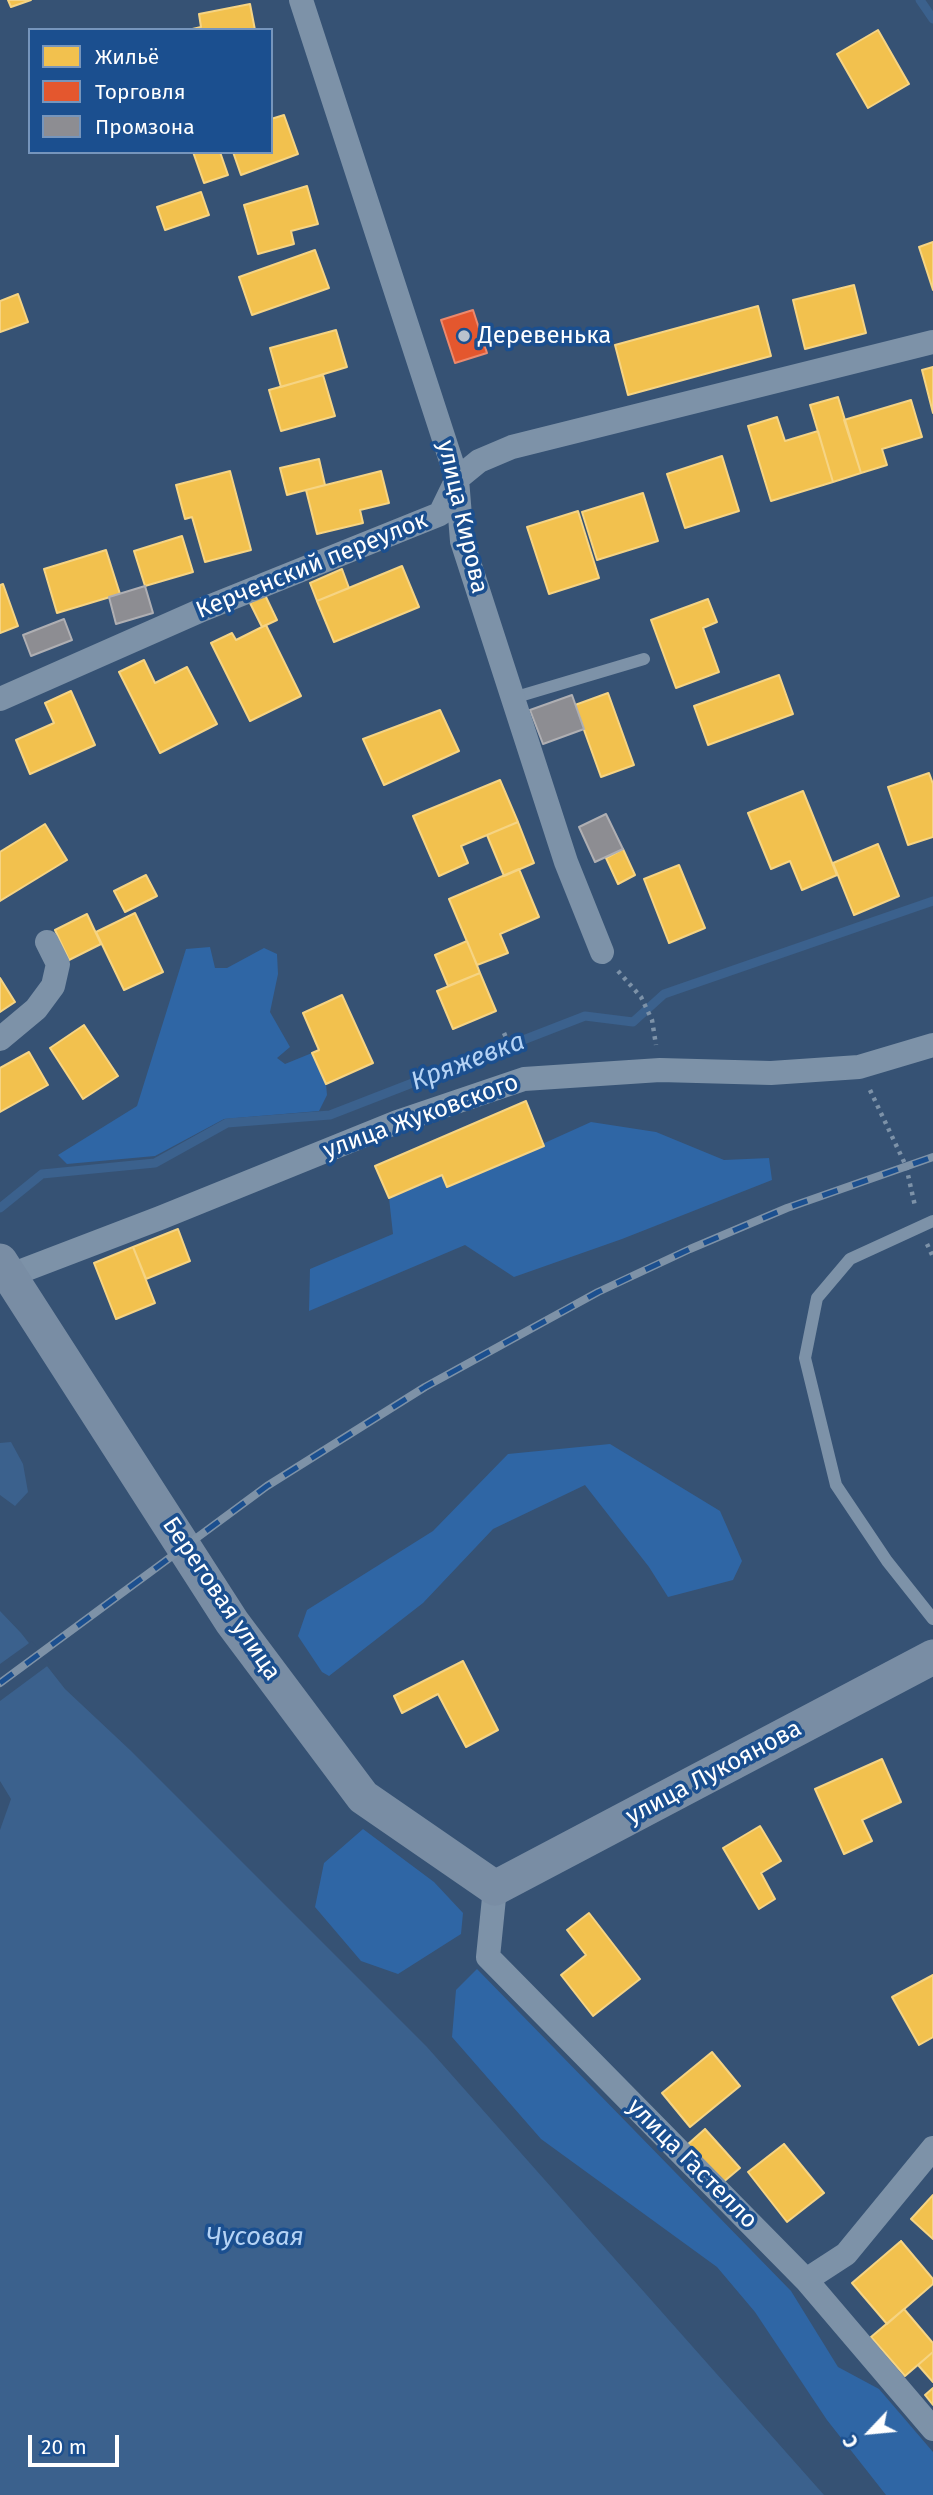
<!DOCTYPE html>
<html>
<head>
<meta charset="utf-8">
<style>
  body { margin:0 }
  #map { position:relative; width:933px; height:2495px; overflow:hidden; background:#365274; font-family:"Fira Sans",sans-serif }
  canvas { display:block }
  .legend { position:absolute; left:28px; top:28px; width:245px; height:126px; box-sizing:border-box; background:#1b4f8f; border:2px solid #7695bc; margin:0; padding:9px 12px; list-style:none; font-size:21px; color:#fff }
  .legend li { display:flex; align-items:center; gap:14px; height:35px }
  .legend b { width:35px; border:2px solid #7695bc }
  .north { position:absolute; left:835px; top:2397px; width:70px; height:70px; -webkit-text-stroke:5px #1b4f8f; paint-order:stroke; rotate:244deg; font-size:19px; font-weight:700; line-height:28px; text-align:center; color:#fff }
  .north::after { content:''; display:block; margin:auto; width:24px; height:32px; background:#fff; clip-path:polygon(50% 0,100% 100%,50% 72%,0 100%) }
  .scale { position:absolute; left:28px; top:2435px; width:91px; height:32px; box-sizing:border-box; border:4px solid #fff; border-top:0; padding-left:9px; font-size:21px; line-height:24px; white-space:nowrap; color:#fff; -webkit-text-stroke:5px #1b4f8f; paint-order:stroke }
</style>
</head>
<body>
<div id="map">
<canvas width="933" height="2495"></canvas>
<ul class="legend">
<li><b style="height:19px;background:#f2c14e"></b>Жильё</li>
<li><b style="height:19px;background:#e4572e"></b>Торговля</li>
<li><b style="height:19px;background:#8d8d92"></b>Промзона</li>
</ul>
<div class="north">С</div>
<div class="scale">20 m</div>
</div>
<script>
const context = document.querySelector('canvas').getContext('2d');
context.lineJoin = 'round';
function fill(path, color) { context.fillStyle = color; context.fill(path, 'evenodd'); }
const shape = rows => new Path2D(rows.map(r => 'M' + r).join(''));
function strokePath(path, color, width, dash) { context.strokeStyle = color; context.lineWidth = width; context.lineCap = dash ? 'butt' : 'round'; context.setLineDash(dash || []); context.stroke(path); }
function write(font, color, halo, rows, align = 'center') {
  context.font = font + ' "Fira Sans",sans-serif'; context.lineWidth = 7; context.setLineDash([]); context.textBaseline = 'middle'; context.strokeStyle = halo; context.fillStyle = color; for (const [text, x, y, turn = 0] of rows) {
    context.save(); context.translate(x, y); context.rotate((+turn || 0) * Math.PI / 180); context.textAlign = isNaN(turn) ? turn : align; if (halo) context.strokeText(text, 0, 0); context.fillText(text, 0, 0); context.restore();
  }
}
const green = shape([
  [210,947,215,968,227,968,264,948,277,954,278,974,270,1012,290,1047,277,1058,285,1064,312,1053,326,1084,327,1095,319,1111,224,1119,155,1156,67,1164,58,1155,137,1106,186,949],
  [591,1122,656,1132,724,1160,769,1158,772,1180,622,1239,514,1277,465,1245,309,1311,310,1269,393,1234,389,1198,442,1175,447,1187],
  [610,1444,720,1511,742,1561,733,1580,668,1597,649,1567,585,1485,493,1529,423,1603,329,1676,322,1672,298,1636,307,1610,433,1531,508,1454],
  [363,1829,434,1882,463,1913,461,1934,398,1974,361,1961,315,1907,324,1863],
  [477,1969,791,2291,838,2367,879,2389,933,2452,933,2495,886,2495,827,2420,755,2312,717,2267,541,2139,452,2037,456,1990]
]);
const water = shape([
  [11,1442,23,1464,28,1492,15,1506,0,1495,0,1443],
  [0,1611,21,1633,65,1689,130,1750,427,2047,824,2495,0,2495,0,1830,11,1799,0,1781]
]);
const pier = shape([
  [32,1641,50,1664,0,1701,0,1664]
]);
const homes = shape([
  [8,0,31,0,11,7,8,0],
  [250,4,255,30,188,30,201,27,199,14,250,4],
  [878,30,909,84,868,108,837,54,878,30],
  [284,115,298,154,241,175,233,152,271,152,271,119,284,115],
  [193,152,220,152,228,175,204,183,193,152],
  [307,186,318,224,291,231,294,244,258,254,244,205,307,186],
  [201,192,209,215,165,230,157,207,201,192],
  [933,242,933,290,919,247,933,242],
  [315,250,329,288,252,315,239,277,315,250],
  [854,285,866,333,805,349,793,300,854,285],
  [18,294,28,322,0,332,0,301,18,294],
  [758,306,771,356,628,395,615,345,758,306],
  [336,330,347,367,281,387,270,348,336,330],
  [933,367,933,413,922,370,933,367],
  [323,375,335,416,281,431,269,390,323,375],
  [838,397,861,473,833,482,810,405,838,397],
  [911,400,922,437,882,449,887,465,861,473,844,420,911,400],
  [777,417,785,441,818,431,833,482,771,501,748,426,777,417],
  [722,456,739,511,685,528,667,474,722,456],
  [319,459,325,485,287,495,280,468,319,459],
  [230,471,251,550,205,562,192,517,185,519,176,485,230,471],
  [381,471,389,503,360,510,363,523,317,534,306,490,381,471],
  [643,493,658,541,597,560,582,512,643,493],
  [578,511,599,578,549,594,527,527,578,511],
  [182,536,193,572,145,586,134,551,182,536],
  [106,550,120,594,57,613,44,569,106,550],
  [402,566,419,607,334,642,317,601,402,566],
  [342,569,349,588,317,601,310,583,342,569],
  [3,584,18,626,0,633,0,585,3,584],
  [265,595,277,620,262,627,250,603,265,595],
  [708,599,717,622,703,628,719,672,676,688,651,620,708,599],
  [266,625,301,696,250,721,211,643,232,633,236,640,266,625],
  [144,660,155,683,187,667,217,724,160,753,119,672,144,660],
  [779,675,793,714,708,745,694,706,779,675],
  [71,691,95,745,30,774,16,740,54,723,45,703,71,691],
  [608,693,634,765,601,777,575,705,608,693],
  [440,710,459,751,384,785,363,739,440,710],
  [929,773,933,784,933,837,908,845,888,787,929,773],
  [500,780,518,822,461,846,468,863,439,876,413,816,500,780],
  [803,791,837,875,802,890,790,861,771,869,748,813,803,791],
  [518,822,534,863,504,876,487,835,518,822],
  [45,824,67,860,0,901,0,852,45,824],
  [878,844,899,896,854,915,833,863,878,844],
  [623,849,635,875,618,884,606,858,623,849],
  [679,865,705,928,669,943,644,879,679,865],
  [519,869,539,917,500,934,508,953,477,965,449,899,519,869],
  [146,875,157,896,125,912,114,891,146,875],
  [135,913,163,972,124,990,96,932,135,913],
  [87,914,101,944,69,960,55,930,87,914],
  [467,941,480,973,448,986,435,955,467,941],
  [480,973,496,1011,453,1029,437,991,480,973],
  [0,978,15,1002,0,1012,0,978],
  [342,995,373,1063,326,1084,312,1053,319,1050,303,1013,342,995],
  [84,1025,118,1076,83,1099,50,1048,84,1025],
  [29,1052,48,1085,0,1112,0,1068,29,1052],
  [526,1101,544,1146,447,1187,442,1175,389,1198,375,1166,526,1101],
  [178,1229,190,1261,146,1279,133,1247,178,1229],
  [133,1247,155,1303,116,1319,94,1263,133,1247],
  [463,1661,498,1730,466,1747,438,1694,402,1713,394,1696,463,1661],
  [882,1759,901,1802,862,1820,872,1841,844,1854,815,1789,882,1759],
  [760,1826,781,1861,761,1873,775,1899,759,1909,723,1848,760,1826],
  [589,1913,640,1979,593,2016,561,1975,586,1955,567,1930,589,1913],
  [933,1975,933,2037,919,2045,892,1997,933,1975],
  [712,2052,740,2086,690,2127,662,2093,712,2052],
  [705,2129,740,2168,721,2184,687,2145,705,2129],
  [784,2144,824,2193,787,2222,748,2172,784,2144],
  [933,2195,933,2239,911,2219,933,2195],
  [901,2241,933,2279,933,2284,887,2324,852,2283,901,2241],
  [904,2309,933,2343,933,2352,905,2376,871,2337,904,2309],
  [933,2352,933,2382,918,2365,933,2352],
  [933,2388,933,2405,925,2395,933,2388]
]);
const shops = shape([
  [473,310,487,353,455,363,441,320,473,310]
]);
const industry = shape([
  [145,586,153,613,116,624,109,597,145,586],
  [64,619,72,640,31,656,23,635,64,619],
  [572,695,584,729,543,744,530,710,572,695],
  [606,814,623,849,595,862,579,827,606,814]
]);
const stream = shape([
  [920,0,933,19],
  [0,1208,42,1174,155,1163,227,1123,330,1115,585,1016,633,1022,664,994,933,901]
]);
const path = shape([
  [618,971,641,997,652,1020,656,1045],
  [504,1033,514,1056],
  [870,1090,906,1166,915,1206],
  [927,1244,933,1257]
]);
const lane = shape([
  [513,698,644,659],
  [933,1221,850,1259,817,1298,805,1358,836,1485,887,1561,933,1619]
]);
const street = shape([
  [301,0,457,479,462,541,566,862,602,952],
  [0,699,204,609,440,514,457,479,479,461,512,447,933,342],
  [0,1039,36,1009,53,986,58,964,47,942],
  [11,1275,160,1218,397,1122,524,1079,660,1070,771,1073,859,1067,933,1045],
  [495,1888,488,1957,806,2280,933,2429],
  [806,2280,846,2254,933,2148]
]);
const secondary = shape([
  [0,1261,232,1622,363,1797,495,1888,933,1657]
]);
const rail = shape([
  [0,1683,267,1486,425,1387,598,1292,690,1249,787,1208,933,1157]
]);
const markers = [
  [464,336,7,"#b9c2ce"]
];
const poiNames = [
  ["Деревенька",478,336]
];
const streetNames = [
  ["улица Кирова",462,517,77],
  ["Керченский переулок",312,566,-22],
  ["улица Жуковского",421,1117,-20],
  ["Береговая улица",221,1599,56],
  ["улица Лукоянова",714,1773,-28],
  ["улица Гастелло",692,2164,45]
];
const waterNames = [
  ["Кряжевка",468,1062,-21],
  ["Чусовая",255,2238]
];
fill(green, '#2f66a5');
fill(water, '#3b618d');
fill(pier, '#365274');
fill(homes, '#f2c14e');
strokePath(homes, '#f6d483', 2);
fill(shops, '#e4572e');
strokePath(shops, '#ec896d', 2);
fill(industry, '#8d8d92');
strokePath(industry, '#afafb3', 2);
strokePath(stream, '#3b618d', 9);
strokePath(path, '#7d92a8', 4.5, [3.5, 5]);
strokePath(lane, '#7d92a8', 12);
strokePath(street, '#7d92a8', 24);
strokePath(secondary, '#798da4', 35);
strokePath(rail, '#7e92a7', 8);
strokePath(rail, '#1b4f8f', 5, [16]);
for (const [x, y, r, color] of markers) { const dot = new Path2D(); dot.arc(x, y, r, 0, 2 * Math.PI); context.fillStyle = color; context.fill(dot); strokePath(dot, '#1b4f8f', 2.5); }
write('24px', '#fff', '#1b4f8f', poiNames, 'left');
write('24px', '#fff', '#1b4f8f', streetNames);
write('italic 26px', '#b5d3f5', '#1b4f8f', waterNames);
</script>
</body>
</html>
